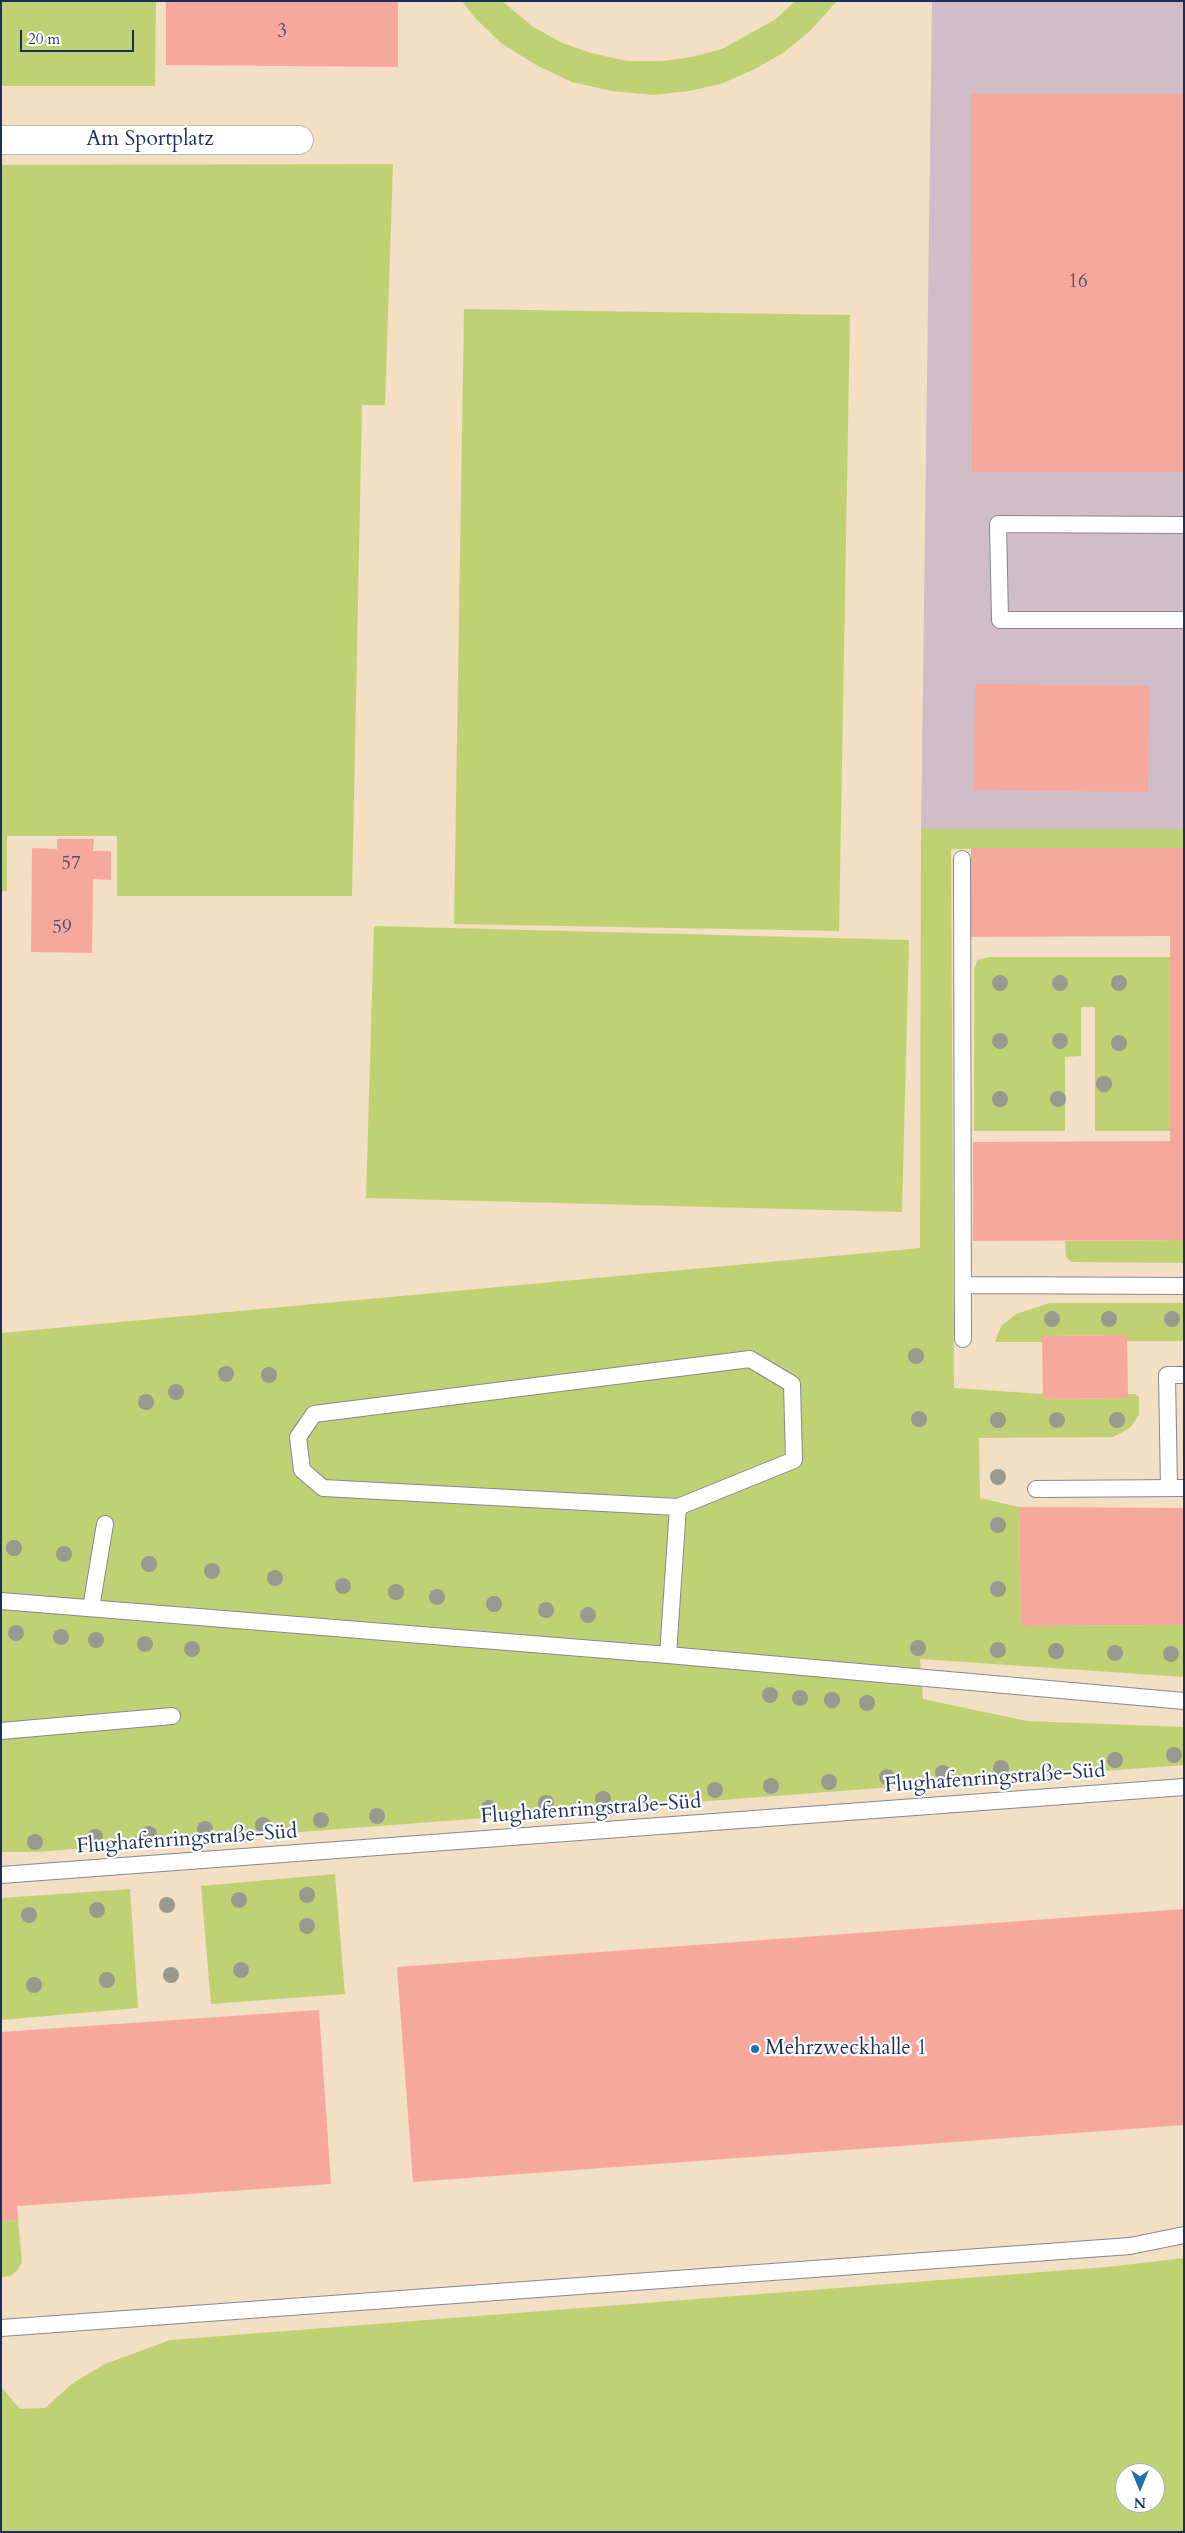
<!DOCTYPE html>
<html>
<head>
<meta charset="utf-8">
<style>
  body { margin:0 }
  #map { position:relative; width:1185px; height:2533px; overflow:hidden; background:#f3dfc3; font-family:Cardo,serif }
  canvas { display:block }
  .frame { position:absolute; inset:0; border:2px solid #1b2f5e; pointer-events:none }
  .north { position:absolute; left:1115px; top:2463px; width:50px; height:50px; box-sizing:border-box; background:#fff; border:1px solid #a4acbf; border-radius:50%; rotate:180deg; font-size:14px; font-weight:700; line-height:20px; text-align:center; color:#1b2f5e }
  .north::after { content:''; display:block; margin:auto; width:18px; height:22px; background:#1f6fb2; clip-path:polygon(50% 0,100% 100%,50% 72%,0 100%) }
  .scale { position:absolute; left:20px; top:30px; width:114px; height:22px; box-sizing:border-box; border:2px solid #1b2f5e; border-top:0; padding-left:6px; font-size:15px; line-height:18px; white-space:nowrap; color:#1b2f5e; -webkit-text-stroke:4px #fff; paint-order:stroke }
</style>
</head>
<body>
<div id="map">
<canvas width="1185" height="2533"></canvas>
<div class="frame"></div>
<div class="north">N</div>
<div class="scale">20 m</div>
</div>
<script>
const context = document.querySelector('canvas').getContext('2d');
context.lineJoin = 'round';
function fill(path, color) { context.fillStyle = color; context.fill(path, 'evenodd'); }
const shape = rows => new Path2D(rows.map(r => 'M' + r).join(''));
function strokePath(path, color, width, dash) { context.strokeStyle = color; context.lineWidth = width; context.lineCap = dash ? 'butt' : 'round'; context.setLineDash(dash || []); context.stroke(path); }
function write(font, color, halo, rows, align = 'center') {
  context.font = font + ' Cardo,serif'; context.lineWidth = 4.5; context.setLineDash([]); context.textBaseline = 'middle'; context.strokeStyle = halo; context.fillStyle = color; for (const [text, x, y, turn = 0] of rows) {
    context.save(); context.translate(x, y); context.rotate((+turn || 0) * Math.PI / 180); context.textAlign = isNaN(turn) ? turn : align; if (halo) context.strokeText(text, 0, 0); context.fillText(text, 0, 0); context.restore();
  }
}
const industrial = shape([
  [932,1,1184,1,1184,829,921,829]
]);
const green = shape([
  [1,1,156,1,155,86,1,86],
  [462,1,502,1,532,26,560,42,591,53,627,61,663,61,692,57,722,49,776,19,795,1,837,1,809,32,783,53,755,69,721,84,689,91,653,95,612,91,572,82,536,65,501,43,475,18],
  [393,164,385,405,362,405,352,896,117,896,117,836,7,836,7,891,1,891,1,165],
  [464,309,850,315,839,931,454,924],
  [921,829,1184,829,1184,848,951,849,954,1388,1043,1394,1043,1399,1128,1398,1128,1394,1135,1394,1139,1397,1139,1415,1130,1428,1113,1437,979,1438,980,1498,1019,1507,1021,1626,1184,1625,1184,1677,920,1659,923,1699,1027,1721,1184,1727,1184,1765,36,1852,1,1852,1,1333,920,1248],
  [374,926,909,940,902,1212,366,1198],
  [989,957,1170,957,1170,1131,1095,1131,1095,1007,1081,1007,1081,1056,1065,1057,1065,1131,974,1131,974,969,978,960],
  [1184,1240,1184,1263,1071,1262,1066,1257,1065,1241],
  [1050,1303,1184,1303,1184,1341,1127,1341,1127,1335,1043,1336,1042,1342,995,1342,1001,1326,1016,1314],
  [335,1874,345,1994,211,2004,201,1886],
  [130,1889,138,2008,1,2020,1,1898],
  [18,2220,22,2262,17,2271,10,2276,1,2277,1,2221],
  [1184,2258,1184,2532,1,2532,1,2387,20,2409,45,2408,73,2383,105,2364,170,2340,1107,2267],
  [1125,2473,1155,2473,1155,2503,1125,2503]
]);
const building = shape([
  [166,1,398,1,398,67,166,65],
  [971,94,1184,94,1184,472,972,472],
  [975,684,1149,686,1148,792,974,790],
  [57,839,94,839,93,851,111,851,111,880,93,879,92,953,31,952,32,848,57,849],
  [971,848,1184,848,1184,1240,973,1241,973,1142,1170,1141,1170,936,971,937],
  [1127,1335,1128,1398,1043,1399,1042,1336],
  [1019,1507,1184,1508,1184,1625,1021,1626],
  [1184,1909,1184,2125,413,2182,397,1967],
  [319,2010,331,2184,17,2206,18,2220,1,2221,1,2032]
]);
const service = shape([
  [1184,525,998,524,1000,620,1184,620],
  [962,859,963,1339],
  [963,1285,1184,1286],
  [1169,1488,1167,1375,1184,1375],
  [1036,1489,1184,1488],
  [1,1601,668,1655,1184,1701],
  [91,1608,105,1524],
  [668,1655,678,1507,794,1460,792,1384,750,1359,314,1414,298,1437,302,1470,323,1488,678,1507],
  [1,1731,172,1716],
  [1,1875,1184,1787],
  [1,2328,1130,2246,1184,2235]
]);
const minor = shape([
  [1,140,299,140]
]);
const trees = [
  [1000,983],
  [1060,983],
  [1119,983],
  [1000,1041],
  [1060,1041],
  [1119,1043],
  [1104,1084],
  [1000,1099],
  [1058,1099],
  [1052,1319],
  [1109,1319],
  [1172,1319],
  [916,1356],
  [226,1374],
  [269,1375],
  [176,1392],
  [146,1402],
  [919,1419],
  [998,1420],
  [1057,1420],
  [1117,1420],
  [998,1477],
  [998,1525],
  [14,1548],
  [64,1554],
  [149,1564],
  [212,1571],
  [275,1578],
  [343,1586],
  [998,1589],
  [396,1592],
  [437,1597],
  [494,1604],
  [546,1610],
  [588,1615],
  [16,1633],
  [61,1637],
  [96,1640],
  [145,1644],
  [918,1648],
  [192,1649],
  [998,1650],
  [1056,1651],
  [1115,1653],
  [1171,1654],
  [770,1695],
  [800,1698],
  [832,1700],
  [867,1703],
  [1174,1755],
  [1115,1760],
  [1001,1768],
  [943,1773],
  [887,1777],
  [829,1782],
  [771,1786],
  [715,1790],
  [603,1799],
  [546,1803],
  [489,1808],
  [377,1816],
  [321,1820],
  [263,1825],
  [205,1829],
  [149,1834],
  [95,1837],
  [35,1842],
  [307,1895],
  [239,1900],
  [167,1905],
  [97,1910],
  [29,1915],
  [307,1926],
  [241,1970],
  [171,1975],
  [107,1980],
  [34,1985]
];
const markers = [
  [755,2049,5,"#1f6fb2"]
];
const numberNames = [
  ["3",282,33],
  ["16",1078,283],
  ["57",71,865],
  ["59",62,929]
];
const streetNames = [
  ["Am Sportplatz",150,140],
  ["Flughafenringstraße-Süd",995,1779,-4],
  ["Flughafenringstraße-Süd",591,1810,-4],
  ["Flughafenringstraße-Süd",187,1840,-4]
];
const poiNames = [
  ["Mehrzweckhalle 1",765,2049]
];
fill(industrial, '#d1bdc8');
fill(green, '#c0d174');
fill(building, '#f6a89d');
strokePath(service, '#878790', 18);
strokePath(minor, '#878790', 29);
strokePath(service, '#fff', 16);
strokePath(minor, '#fff', 28);
context.fillStyle = '#98998f';
for (const [x, y] of trees) { context.beginPath(); context.arc(x, y, 8, 0, 2 * Math.PI); context.fill(); }
for (const [x, y, r, color] of markers) { const dot = new Path2D(); dot.arc(x, y, r, 0, 2 * Math.PI); context.fillStyle = color; context.fill(dot); strokePath(dot, '#fff', 2); }
write('19px', '#524d6e', null, numberNames);
write('21px', '#1b2f5e', '#fff', streetNames);
write('21px', '#1b2f5e', '#fff', poiNames, 'left');
</script>
</body>
</html>
